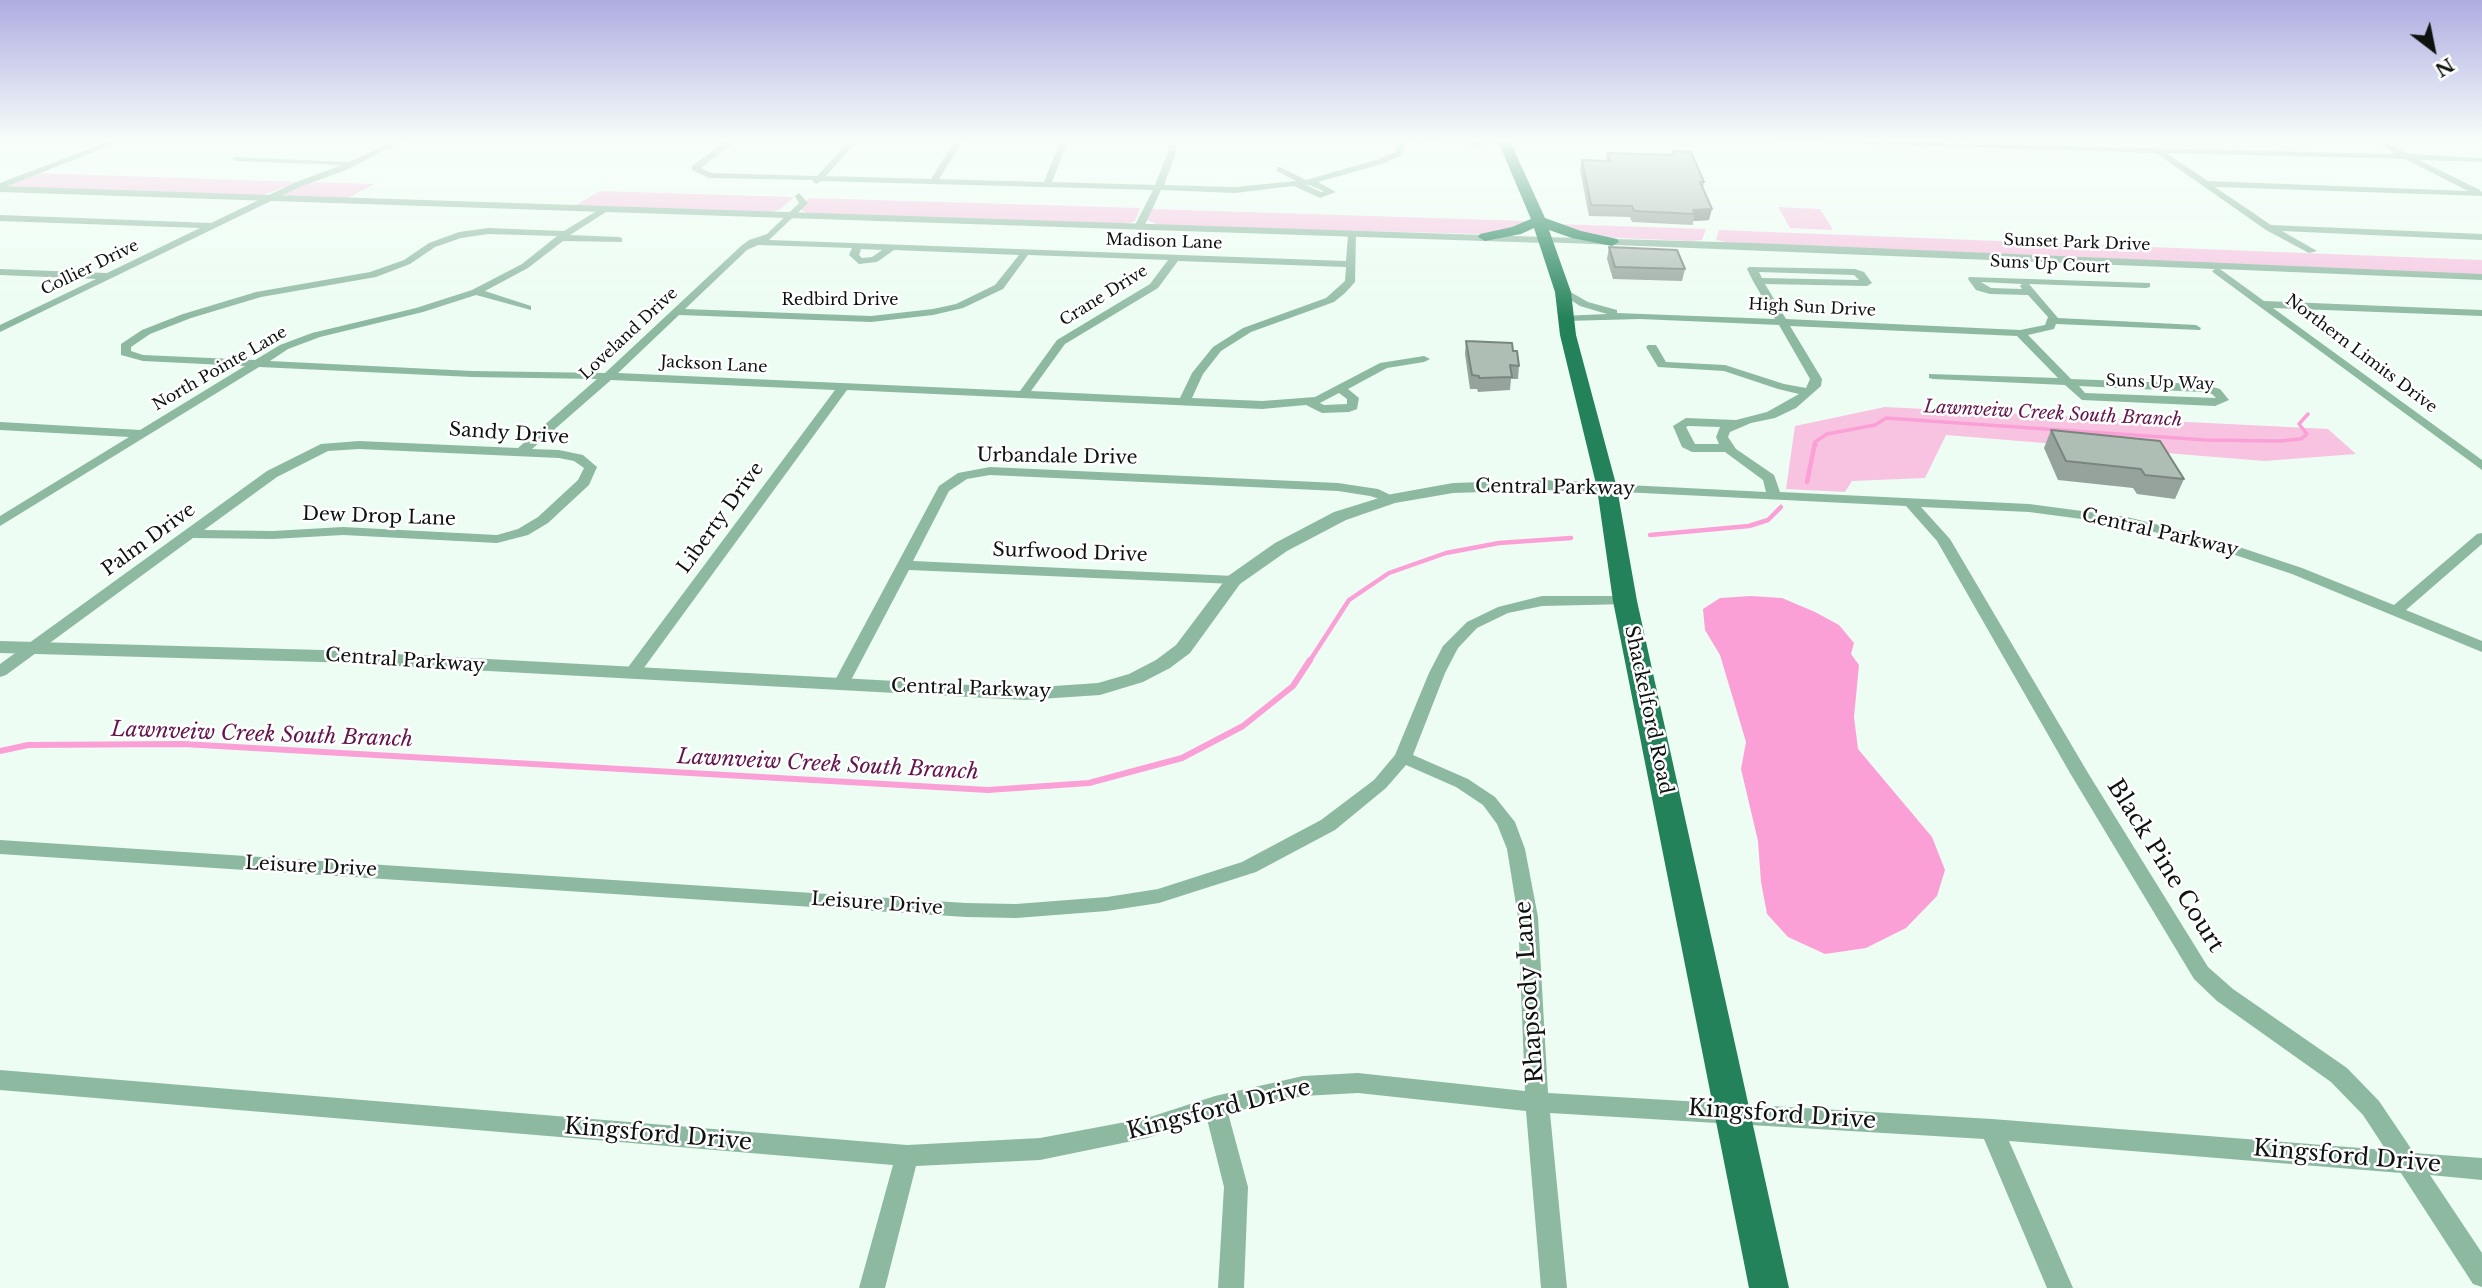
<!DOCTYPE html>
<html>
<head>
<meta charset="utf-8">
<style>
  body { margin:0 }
  #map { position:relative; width:2482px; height:1288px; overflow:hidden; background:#edfdf3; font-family:"Libre Baskerville",serif }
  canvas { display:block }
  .north { position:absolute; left:2398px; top:14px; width:70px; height:70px; -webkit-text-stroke:5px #fff; paint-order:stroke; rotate:148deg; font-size:19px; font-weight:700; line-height:28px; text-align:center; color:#0e1310 }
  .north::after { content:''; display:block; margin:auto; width:24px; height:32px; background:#0e1310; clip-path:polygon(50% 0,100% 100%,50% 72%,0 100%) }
</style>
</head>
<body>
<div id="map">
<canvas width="2482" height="1288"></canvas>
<div class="north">N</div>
</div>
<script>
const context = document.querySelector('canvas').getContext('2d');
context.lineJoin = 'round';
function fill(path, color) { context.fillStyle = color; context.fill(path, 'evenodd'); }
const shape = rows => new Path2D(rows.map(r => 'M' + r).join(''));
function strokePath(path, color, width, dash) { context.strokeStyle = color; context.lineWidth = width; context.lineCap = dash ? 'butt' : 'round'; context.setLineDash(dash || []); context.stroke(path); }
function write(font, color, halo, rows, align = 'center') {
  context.font = font + ' "Libre Baskerville",serif'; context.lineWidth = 5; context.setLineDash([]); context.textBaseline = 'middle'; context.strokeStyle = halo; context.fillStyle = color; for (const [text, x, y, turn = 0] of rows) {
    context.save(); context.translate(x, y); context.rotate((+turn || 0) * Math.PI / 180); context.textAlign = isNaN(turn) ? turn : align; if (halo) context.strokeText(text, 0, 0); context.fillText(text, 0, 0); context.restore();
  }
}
const green = shape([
  [36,173,299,182,260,196,4,187],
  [308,182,375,184,346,199,286,196,285,194],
  [600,191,794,197,779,210,769,212,573,207],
  [809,198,1140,208,1135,221,1122,225,810,214,801,210],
  [1778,207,1820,209,1833,230,1790,228],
  [1152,209,1526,221,1521,227,1485,234,1161,226,1147,220],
  [1556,224,1706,229,1702,240,1691,241,1596,237],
  [1719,230,2482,260,2482,275,1731,243,1716,240],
  [1885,407,2328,429,2356,454,2264,461,1946,435,1925,478,1852,481,1845,492,1786,489,1795,426]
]);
const water = shape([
  [1751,596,1782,598,1815,612,1839,625,1854,643,1851,654,1859,665,1854,717,1858,749,1932,837,1945,870,1937,896,1906,928,1866,948,1825,954,1788,937,1767,914,1761,882,1758,841,1741,769,1746,742,1720,655,1705,630,1703,609,1720,598]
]);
const streamFar2 = shape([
  [1816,445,1815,442,1827,434,1875,425,1886,418,2206,440,2279,441,2301,439,2307,434,2299,424,2308,414]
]);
const streamFar1 = shape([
  [1807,482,1815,443],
  [1650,535,1749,526,1768,520,1781,507],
  [1309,662,1349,600,1389,573,1446,553,1499,543,1571,538]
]);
const stream = shape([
  [0,751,28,745,183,744,988,790,1089,783,1182,758,1243,726,1293,686,1310,660]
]);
const minor = shape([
  [115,139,126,139,0,189,0,183,115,139],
  [397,139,407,139,346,170,302,186,0,332,0,325,96,279,0,275,0,269,107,273,200,228,0,221,0,215,211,223,296,182,342,165,235,161,232,157,349,162,397,139],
  [729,139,738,139,701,168,711,173,817,176,851,139,859,139,826,176,931,179,956,139,964,139,939,179,1044,182,1061,139,1069,139,1052,182,1155,185,1168,152,1168,139,1176,139,1176,152,1164,185,1235,187,1296,181,1277,171,1277,167,1280,167,1306,180,1379,159,1395,152,1397,142,1383,139,1461,139,1482,145,1478,147,1459,143,1405,142,1402,155,1385,163,1318,182,1336,192,1320,198,1294,186,1235,193,1161,190,1144,227,1139,230,1134,227,1153,190,821,181,816,184,812,180,709,178,692,170,692,166,729,139],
  [1306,185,1309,185,1324,191,1321,192,1306,185],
  [1768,139,2395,154,2378,142,2380,139,2388,139,2386,142,2389,144,2409,154,2482,158,2482,162,2419,160,2478,189,2482,192,2482,196,2215,187,2271,225,2482,234,2482,240,2282,231,2317,251,2309,253,2266,230,2156,153,1772,141,1768,139],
  [2166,153,2405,159,2468,191,2208,181,2166,153],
  [799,193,808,203,769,240,1346,261,1348,235,1356,233,1355,282,1345,293,1334,302,1251,332,1221,351,1203,374,1192,398,1262,401,1315,397,1380,363,1424,356,1430,359,1424,362,1387,368,1348,389,1359,398,1357,409,1349,412,1322,413,1306,405,1262,409,847,390,638,676,632,678,624,673,626,670,835,390,611,380,532,449,559,450,583,455,597,467,589,485,548,523,528,535,497,543,343,535,273,539,193,538,6,675,0,677,0,664,267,471,321,444,359,441,518,448,597,379,472,377,259,367,0,526,0,516,129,437,0,430,0,422,140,430,245,366,143,361,121,355,121,344,142,330,183,314,256,292,370,272,404,260,429,243,459,232,488,228,564,231,603,207,607,210,606,212,570,235,619,237,622,238,622,242,563,241,528,268,485,291,531,306,531,310,476,295,423,312,320,337,288,349,270,361,472,371,605,373,741,246,749,240,767,234,799,203,795,196,799,193],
  [488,234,557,236,522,264,472,290,416,308,312,333,280,345,255,360,143,355,131,351,131,347,150,334,191,318,261,297,376,277,410,264,435,247,461,238,488,234],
  [758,245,852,248,849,255,859,264,877,262,894,250,1019,255,995,285,956,304,933,309,871,316,685,309,747,250,758,245],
  [861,249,882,250,872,257,862,258,859,255,861,249],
  [1028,255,1168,260,1150,284,1057,340,1020,391,618,373,679,315,871,322,933,315,963,308,1003,289,1028,255],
  [1178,261,1346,267,1345,281,1326,298,1243,328,1213,347,1192,373,1180,398,1031,391,1065,344,1158,288,1178,261],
  [1339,393,1347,399,1347,404,1324,405,1320,403,1339,393],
  [359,449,559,458,574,461,584,468,578,480,538,517,518,529,497,535,343,527,273,531,204,530,277,477,328,451,359,449],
  [1545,237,1755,243,2482,274,2482,280,2220,269,2264,301,2482,310,2482,316,2273,308,2482,460,2482,470,2214,273,2212,271,2215,269,1542,242,1540,240,1545,237],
  [1749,267,1855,269,1864,272,1872,283,1867,286,1765,284,1786,319,2020,330,2045,325,2048,317,2028,295,1990,294,1976,290,1968,279,1969,277,2150,283,2150,287,2146,288,2029,284,2058,318,2196,325,2201,328,2200,330,2056,324,2054,329,2028,335,2071,379,2201,384,2220,389,2229,400,2215,406,2082,400,2065,385,1933,379,1929,378,1929,374,2058,378,2017,336,1790,326,1822,379,1821,386,1796,408,1775,418,1751,423,1730,432,1728,437,1736,449,1774,475,1780,492,2029,504,2127,517,2215,539,2302,568,2394,605,2477,534,2482,533,2482,544,2406,610,2482,641,2482,652,2292,574,2205,545,2127,525,2029,512,1921,507,1950,539,2088,773,2208,967,2233,989,2347,1068,2379,1101,2414,1153,2482,1158,2482,1180,2430,1175,2482,1253,2482,1287,2473,1284,2401,1173,2009,1141,2073,1288,2047,1288,1984,1139,1550,1113,1567,1288,1541,1288,1526,1111,1358,1093,1303,1096,1228,1113,1248,1187,1244,1288,1218,1288,1224,1187,1207,1119,1147,1138,1040,1160,916,1166,885,1288,859,1288,893,1165,0,1090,0,1070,907,1145,1040,1138,1147,1118,1215,1096,1303,1076,1358,1073,1525,1091,1518,917,1507,849,1497,824,1483,805,1456,787,1406,765,1386,788,1335,830,1256,872,1159,903,1107,911,1016,918,966,917,0,854,0,840,966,903,1016,904,1107,897,1158,889,1242,862,1321,820,1374,780,1395,755,1429,673,1443,646,1467,622,1498,607,1542,596,1625,596,1630,598,1633,601,1630,604,1542,606,1508,613,1477,628,1458,648,1445,673,1413,755,1468,779,1495,797,1515,822,1525,849,1538,917,1548,1093,1992,1119,2386,1150,2363,1115,2331,1082,2217,1001,2194,979,2070,773,1937,541,1906,506,1602,491,1600,488,1607,484,1766,492,1763,480,1725,452,1692,452,1682,447,1673,426,1686,418,1736,420,1767,412,1799,394,1778,389,1724,371,1658,367,1646,347,1648,345,1656,345,1666,362,1725,365,1784,384,1806,388,1810,379,1779,325,1640,319,1565,321,1560,318,1561,316,1607,314,1580,306,1558,292,1567,290,1588,302,1617,310,1617,313,1775,319,1753,281,1747,269,1749,267],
  [1759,272,1854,275,1859,280,1762,278,1759,272],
  [1981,282,2022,284,2020,286,2022,289,1991,288,1981,282],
  [2079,386,2201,392,2212,394,2216,398,2085,393,2079,386],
  [1688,426,1720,427,1716,437,1719,444,1695,444,1686,427,1688,426],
  [990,467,1338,483,1378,489,1399,499,1392,503,1370,496,1338,491,990,475,967,479,949,491,913,561,1234,576,1241,580,1234,584,909,570,849,684,841,689,835,688,833,684,939,486,958,473,990,467]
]);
const tertiary = shape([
  [0,186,1545,237,1551,240,1545,243,0,192,0,186],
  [1545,480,1607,483,1615,488,1607,493,1545,490,1453,493,1395,503,1346,520,1287,551,1240,584,1190,653,1170,668,1143,682,1100,695,1025,700,322,662,0,653,0,641,322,650,1025,688,1098,683,1129,674,1156,660,1176,645,1228,576,1275,543,1334,512,1392,494,1453,483,1545,480]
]);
const primary = shape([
  [1497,139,1509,139,1545,218,1581,231,1617,239,1619,242,1612,246,1572,238,1549,230,1571,292,1576,335,1617,488,1637,601,1789,1288,1749,1288,1613,601,1597,488,1560,335,1555,292,1534,228,1521,234,1485,241,1478,237,1480,234,1512,227,1531,219,1497,139]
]);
const wall = shape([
  [1673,151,1704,182,1703,189,1709,220,1693,221,1693,225,1632,222,1630,217,1589,216,1580,170,1582,160,1606,161,1607,153,1673,155],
  [1609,247,1685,269,1682,281,1613,279,1607,259],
  [1466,341,1513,351,1519,366,1518,379,1511,379,1510,390,1478,392,1477,389,1470,389,1465,354],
  [2051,430,2184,479,2175,499,2137,494,2133,488,2058,480,2044,448]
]);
const shadedWall = shape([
  [1712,209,1709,220,1693,221,1695,214,1693,210]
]);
const building = shape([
  [1673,151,1691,152,1704,182,1700,182,1712,209,1693,210,1695,214,1634,211,1632,206,1591,205,1582,160,1610,161,1607,153,1674,155,1673,151],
  [1609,247,1677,250,1685,269,1615,267,1609,247],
  [1466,341,1512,343,1513,351,1517,351,1519,366,1510,365,1512,377,1479,378,1479,376,1472,375,1466,341],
  [2051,430,2160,441,2184,479,2145,475,2141,469,2066,461,2051,430]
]);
const farStreetnames = [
  ["Madison Lane",1164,242,2],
  ["Sunset Park Drive",2077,243,2],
  ["Suns Up Court",2050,265,3],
  ["Collier Drive",90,268,-26],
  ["Crane Drive",1104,296,-32],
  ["Redbird Drive",840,300],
  ["High Sun Drive",1812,308,3],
  ["Loveland Drive",629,334,-43],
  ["Northern Limits Drive",2361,354,37],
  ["Jackson Lane",714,365,3],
  ["North Pointe Lane",220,369,-30],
  ["Suns Up Way",2160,383,2]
];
const farWaternames = [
  ["Lawnveiw Creek South Branch",2053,414,3]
];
const streetNames = [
  ["Sandy Drive",509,434,4],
  ["Urbandale Drive",1057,457,1],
  ["Central Parkway",1555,488,1],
  ["Dew Drop Lane",379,517,2],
  ["Liberty Drive",721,518,-54],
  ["Central Parkway",2160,533,13],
  ["Palm Drive",149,540,-36],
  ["Surfwood Drive",1070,553,2],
  ["Central Parkway",405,661,4],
  ["Central Parkway",971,689,2],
  ["Shackelford Road",1648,710,78],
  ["Leisure Drive",311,867,3],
  ["Leisure Drive",877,904,4]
];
const waterNames = [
  ["Lawnveiw Creek South Branch",262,735,2],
  ["Lawnveiw Creek South Branch",828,765,3]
];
const nearStreetnames = [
  ["Black Pine Court",2165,866,58],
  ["Rhapsody Lane",1530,992,-94],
  ["Kingsford Drive",1219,1110,-14],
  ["Kingsford Drive",1782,1115,4],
  ["Kingsford Drive",658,1135,5],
  ["Kingsford Drive",2347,1157,5]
];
fill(green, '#f7c3e1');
fill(water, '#fba0d7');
strokePath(streamFar2, '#fba0d7', 3.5);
strokePath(streamFar1, '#fba0d7', 4.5);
strokePath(stream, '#fba0d7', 6);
fill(minor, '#8eb9a1');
fill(tertiary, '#8eb9a1');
fill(primary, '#24825a');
fill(wall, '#96a39c');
fill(shadedWall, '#7a857f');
fill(building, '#afbeb5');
strokePath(building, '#7a857f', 2);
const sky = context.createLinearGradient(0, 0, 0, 319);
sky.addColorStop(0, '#aface1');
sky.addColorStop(0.44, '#f7fefa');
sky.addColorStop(1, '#f7fefa00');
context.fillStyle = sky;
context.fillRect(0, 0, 2482, 319);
write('16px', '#0e1310', '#fff', farStreetnames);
write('italic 18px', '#63154c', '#fff', farWaternames);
write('19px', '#0e1310', '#fff', streetNames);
write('italic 21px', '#63154c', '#fff', waterNames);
write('23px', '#0e1310', '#fff', nearStreetnames);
</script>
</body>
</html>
